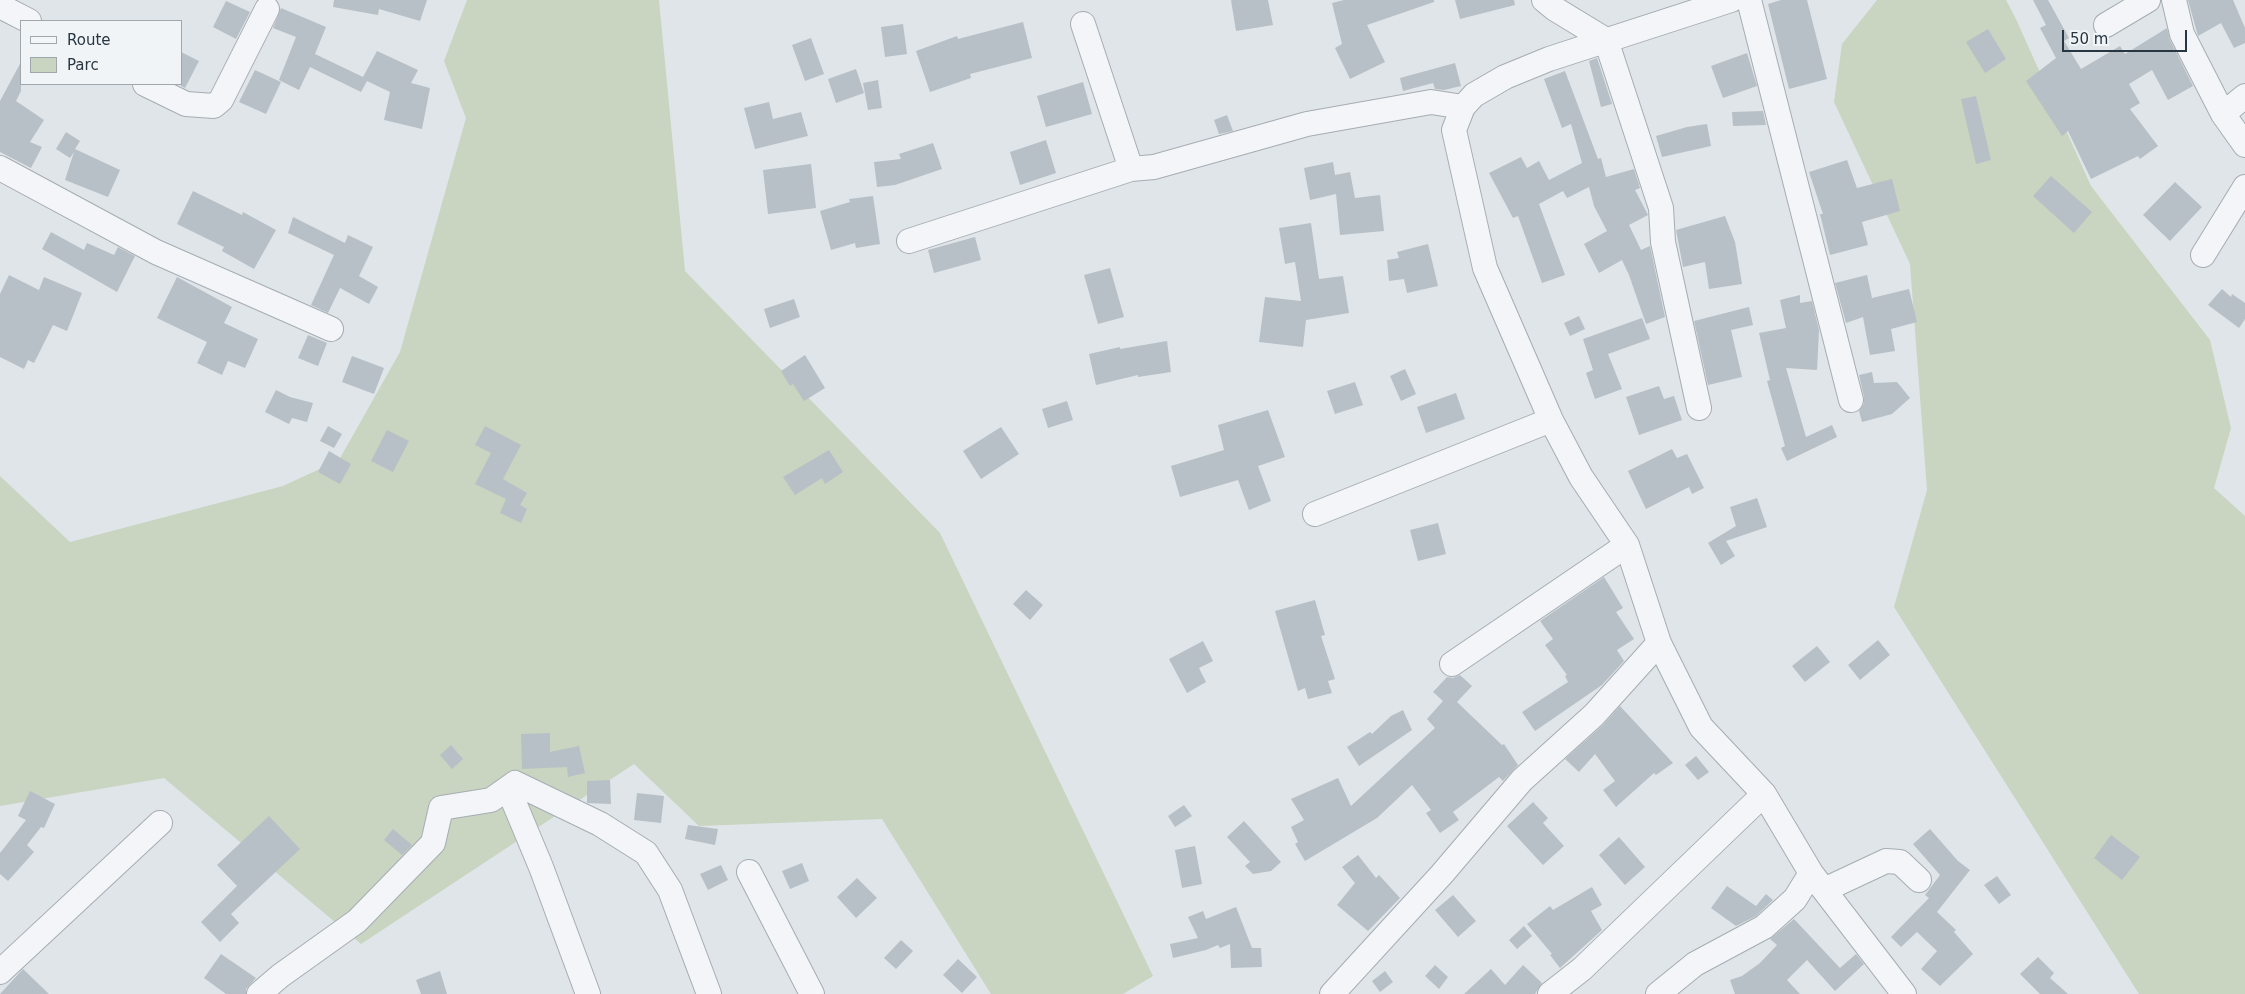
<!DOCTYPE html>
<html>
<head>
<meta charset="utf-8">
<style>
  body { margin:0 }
  #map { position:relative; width:2245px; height:994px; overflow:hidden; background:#e0e5e9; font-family:"DejaVu Sans",sans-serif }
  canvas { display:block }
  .legend { position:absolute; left:20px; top:20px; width:162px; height:65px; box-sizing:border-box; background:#f0f4f7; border:1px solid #a0a8ae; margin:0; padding:6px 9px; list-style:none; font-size:15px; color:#283641 }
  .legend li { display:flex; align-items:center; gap:10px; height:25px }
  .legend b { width:25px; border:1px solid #a0a8ae }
  .scale { position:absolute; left:2062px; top:30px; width:125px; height:22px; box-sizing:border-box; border:2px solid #283641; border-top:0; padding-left:6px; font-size:15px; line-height:18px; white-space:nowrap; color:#283641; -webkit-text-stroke:4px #f0f4f7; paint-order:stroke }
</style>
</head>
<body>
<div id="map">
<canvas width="2245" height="994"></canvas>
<ul class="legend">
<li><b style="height:6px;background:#f3f5f8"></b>Route</li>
<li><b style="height:14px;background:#c9d4c1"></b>Parc</li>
</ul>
<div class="scale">50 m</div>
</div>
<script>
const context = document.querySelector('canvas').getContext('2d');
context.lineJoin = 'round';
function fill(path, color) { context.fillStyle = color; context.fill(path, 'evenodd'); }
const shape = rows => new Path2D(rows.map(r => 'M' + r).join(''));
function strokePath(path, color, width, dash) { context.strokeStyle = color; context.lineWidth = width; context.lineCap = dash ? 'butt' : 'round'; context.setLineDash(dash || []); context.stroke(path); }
const green = shape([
  [467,0,659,0,685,271,940,533,1153,976,1123,994,991,994,882,819,699,826,634,764,361,944,164,778,0,806,0,476,70,542,283,486,339,460,400,352,466,118,444,61],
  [1877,0,2006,0,2015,17,2091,186,2210,340,2231,428,2214,488,2245,516,2245,994,2139,994,1894,607,1927,490,1910,264,1834,102,1842,44]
]);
const building = shape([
  [334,0,427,0,420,21,379,9,378,15,333,7],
  [1231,0,1268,0,1273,25,1236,31],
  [1344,0,1434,0,1434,2,1367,25,1385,62,1350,79,1335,48,1342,44,1332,3],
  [1455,0,1514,0,1515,5,1460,19],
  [1781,0,1807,0,1827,79,1789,89,1768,4],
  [2033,0,2048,0,2069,38,2064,41,2081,69,2120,46,2125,54,2167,28,2170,40,2193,86,2168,100,2152,70,2129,84,2140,103,2130,109,2158,146,2140,159,2138,156,2091,179,2068,131,2062,136,2026,81,2056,58,2040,28,2046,25],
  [2188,0,2233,0,2245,28,2245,43,2234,48,2221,23,2198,36],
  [226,1,250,12,236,39,213,27],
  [281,8,326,27,315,54,363,77,377,51,418,70,411,83,430,88,422,129,384,120,390,92,367,81,361,92,310,67,299,90,279,80,296,37,273,28],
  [1023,22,1032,58,970,74,971,78,930,92,916,51,957,36,958,39],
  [903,24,907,54,885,57,881,27],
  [1988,29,2006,59,1985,73,1966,42],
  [811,38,824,74,805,81,792,45],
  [181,52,199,61,185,88,181,86],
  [1747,53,1757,86,1723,98,1711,66],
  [1597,58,1612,104,1601,107,1589,61],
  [21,62,21,91,16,101,44,120,30,142,42,147,31,168,0,152,0,101],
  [1455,63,1461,86,1444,90,1435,89,1433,83,1403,91,1400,78],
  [856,69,864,93,836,103,828,79],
  [255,70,281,82,266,114,239,102],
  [1565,71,1598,159,1601,158,1606,177,1634,169,1640,188,1635,190,1648,215,1629,225,1641,250,1650,246,1665,317,1646,324,1629,275,1622,260,1599,273,1584,244,1607,231,1594,206,1589,187,1567,198,1563,191,1539,204,1565,275,1542,283,1518,216,1513,218,1489,173,1521,157,1527,168,1539,161,1549,180,1582,163,1571,124,1562,128,1544,79],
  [878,80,882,108,868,110,863,83],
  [1083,82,1092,114,1046,127,1037,96],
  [1976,96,1991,160,1976,164,1961,99],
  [769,102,773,119,801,112,808,136,755,149,744,108],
  [1763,111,1766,125,1733,126,1732,112],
  [1227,115,1233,131,1219,134,1214,120],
  [1707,124,1711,146,1662,157,1656,136,1687,127],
  [66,132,80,141,75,149,120,170,108,197,65,180,74,152,70,158,56,149],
  [1046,140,1056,173,1020,185,1010,152],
  [933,143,942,169,895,185,877,187,874,162,901,159,899,154],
  [1847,160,1857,188,1892,179,1900,211,1862,222,1868,245,1830,255,1820,214,1823,214,1809,172],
  [1333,162,1335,175,1350,172,1355,198,1380,195,1384,231,1340,235,1336,194,1310,200,1304,168],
  [811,164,816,208,768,214,763,170],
  [2051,176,2092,212,2074,233,2033,196],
  [2175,182,2202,207,2170,241,2143,215],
  [193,191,242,215,243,212,276,230,254,269,222,251,224,247,177,224],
  [873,196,880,244,856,248,855,243,831,250,820,211,850,202,849,199],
  [1725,216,1735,242,1742,284,1709,289,1705,262,1683,267,1676,230],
  [293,217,345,243,348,235,373,247,359,276,378,287,369,304,340,288,328,313,311,305,334,255,288,233],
  [1311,223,1319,279,1343,276,1349,313,1306,320,1303,347,1259,342,1265,297,1301,301,1295,262,1285,264,1279,228],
  [51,232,84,250,87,243,114,255,118,247,135,256,117,292,42,249],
  [975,237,981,260,934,273,928,250],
  [1428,244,1438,286,1407,293,1404,279,1389,281,1387,260,1399,258,1397,252],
  [1110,268,1124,317,1098,324,1084,275],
  [9,275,39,290,44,277,82,293,67,331,53,325,34,363,28,360,24,369,0,357,0,294],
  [1867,275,1872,298,1909,289,1917,322,1891,329,1895,351,1870,355,1863,317,1846,323,1835,283],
  [177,277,232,307,224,323,258,339,245,368,228,361,222,375,197,363,207,342,157,318],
  [2222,289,2231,297,2232,294,2245,303,2245,319,2239,328,2208,305],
  [1800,295,1800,303,1812,301,1819,330,1817,370,1786,368,1806,437,1832,425,1837,437,1787,461,1781,448,1785,446,1767,381,1770,380,1759,333,1786,328,1780,300],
  [794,299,800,317,770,328,764,309],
  [1749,307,1753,325,1731,330,1742,377,1708,385,1694,321],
  [1579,316,1585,329,1570,336,1564,323],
  [1642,318,1650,339,1608,354,1622,389,1595,399,1586,373,1593,370,1583,339],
  [308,335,327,343,318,366,298,358],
  [1167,341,1171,372,1138,377,1138,375,1096,385,1089,354,1120,347,1120,349],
  [805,355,825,388,804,401,793,384,790,386,781,371],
  [352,356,384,368,374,394,342,382],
  [1405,369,1416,394,1401,401,1390,376],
  [1872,372,1874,383,1897,382,1910,398,1892,414,1862,422,1859,411,1864,404,1864,397,1859,375],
  [1355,382,1363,405,1335,414,1327,391],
  [1659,386,1664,399,1674,396,1682,420,1639,435,1626,397],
  [276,390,290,397,313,403,307,422,292,418,289,424,265,412],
  [1456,393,1465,419,1426,433,1417,407],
  [1067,401,1073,420,1048,428,1042,409],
  [1268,410,1285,457,1258,466,1271,501,1249,510,1238,480,1180,497,1171,466,1224,450,1218,425],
  [328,426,342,434,334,448,320,441],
  [485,426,521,445,503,479,527,493,520,505,527,509,521,523,500,513,506,499,475,484,491,453,475,445],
  [1001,427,1019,454,981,479,963,451],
  [387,430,409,441,393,472,371,461],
  [1672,449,1677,458,1687,454,1704,488,1692,494,1689,487,1646,509,1628,471],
  [829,450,843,472,825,484,822,478,795,495,783,477],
  [329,451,351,464,340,484,318,472],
  [1757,498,1767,527,1726,541,1735,556,1721,565,1708,543,1736,526,1730,507],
  [1438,523,1446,554,1418,561,1410,530],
  [1604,577,1623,608,1616,612,1634,639,1617,650,1624,661,1602,685,1535,731,1522,712,1568,682,1565,676,1567,675,1545,645,1553,639,1540,621],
  [1026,590,1043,605,1030,620,1013,604],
  [1315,600,1325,635,1321,636,1335,679,1328,681,1332,693,1308,699,1305,688,1298,691,1275,611],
  [1878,640,1890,655,1860,680,1848,665],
  [1203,641,1213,661,1199,668,1206,682,1187,693,1169,659],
  [1817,646,1830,662,1805,682,1792,666],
  [1460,675,1472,686,1457,702,1502,745,1504,744,1518,765,1503,781,1499,777,1453,812,1459,820,1440,833,1426,813,1431,810,1412,785,1377,818,1305,861,1295,844,1298,842,1291,827,1304,820,1291,799,1338,778,1351,806,1435,728,1427,719,1443,701,1433,692,1447,677,1453,678],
  [1620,706,1673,763,1656,775,1654,773,1616,807,1603,790,1615,781,1595,754,1579,772,1565,759,1603,725],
  [1403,710,1412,730,1359,766,1347,747,1370,732,1372,734,1391,716],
  [550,733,550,752,579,746,585,773,568,777,567,767,522,769,521,734],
  [451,745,463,759,452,769,440,755],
  [1696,756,1709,772,1698,780,1685,765],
  [610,780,611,804,587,803,587,781],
  [30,791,55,804,44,828,41,827,27,845,34,852,8,881,0,874,0,853,26,820,18,816],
  [637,793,664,796,661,823,634,820],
  [1533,802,1548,818,1543,823,1564,846,1543,865,1507,826],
  [1184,805,1192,816,1175,827,1168,816],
  [269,816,300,849,231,914,239,923,220,942,201,922,237,886,217,865],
  [1244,821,1281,862,1271,871,1253,874,1245,866,1250,862,1227,837],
  [688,825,718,829,715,845,685,839],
  [393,829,412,845,402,855,384,840],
  [1930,829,1958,861,1970,870,1937,912,1956,930,1954,932,1973,954,1940,986,1921,969,1937,951,1917,932,1901,947,1891,937,1929,898,1925,895,1940,875,1913,844],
  [2111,835,2140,857,2122,880,2094,858],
  [1619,837,1645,867,1625,885,1599,855],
  [1195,846,1202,884,1182,888,1175,850],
  [1358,855,1376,878,1379,875,1400,898,1368,931,1337,905,1355,883,1342,867],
  [802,863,809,881,790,889,782,871],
  [721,865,728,880,708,890,700,874],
  [1997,876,2011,895,1999,904,1984,885],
  [857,878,877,898,856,918,837,897],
  [1727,886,1756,906,1766,894,1773,900,1756,916,1736,926,1711,908],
  [1592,887,1602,905,1591,911,1602,930,1560,968,1550,955,1552,954,1527,924,1550,906,1553,910],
  [1453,895,1476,921,1458,937,1435,910],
  [1236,907,1252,948,1261,948,1262,967,1231,968,1230,944,1220,948,1218,945,1206,950,1173,958,1170,944,1198,938,1188,917,1203,911,1206,919],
  [1794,919,1840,968,1856,954,1864,964,1835,991,1807,960,1787,980,1800,994,1735,994,1730,980,1742,976,1760,963,1777,945,1770,939],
  [1524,926,1532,936,1517,949,1509,940],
  [901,940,913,951,896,969,884,958],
  [221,954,256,978,246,989,246,994,226,994,204,978],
  [2038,957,2054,973,2050,978,2068,994,2040,994,2020,974],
  [958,959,977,977,962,993,943,975],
  [1435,965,1448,977,1439,989,1425,976],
  [1523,965,1542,983,1535,994,1464,994,1491,969,1505,985],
  [23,969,49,994,0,994],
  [440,971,447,994,421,994,416,980],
  [1385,971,1393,982,1380,992,1372,981]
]);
const minor = shape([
  [1544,0,1555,9,1606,40,1661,208,1663,242,1699,408],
  [1749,0,1851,400],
  [2174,0,2182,34,2223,114,2245,145],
  [0,6,29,21],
  [1083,24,1131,169,1154,167,1307,124,1431,102,1463,107,1474,95,1505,77,1549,59,1731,0],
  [2106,25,2148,0],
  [145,84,186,104,214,106,221,100,267,9],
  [1463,107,1454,130,1485,268,1551,420,1581,477,1627,545,1659,643,1701,727,1764,794,1811,873,1904,994],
  [2223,114,2245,96],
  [0,168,156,252,331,329],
  [909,241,1131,169],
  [2203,255,2245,187],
  [1315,514,1551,420],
  [1452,664,1627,545],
  [508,788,541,867,588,994],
  [749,872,812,994],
  [1824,890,1886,861,1900,862,1919,880],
  [0,972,160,823],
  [259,994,280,976,357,921,433,843,441,808,491,800,515,783,600,824,646,853,670,890,709,994],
  [1332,994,1442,874,1522,780,1594,715,1659,643],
  [1550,994,1582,969,1764,794],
  [1658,994,1695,964,1764,927,1795,899,1811,873]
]);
fill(green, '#c9d4c1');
fill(building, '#b7c0c6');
strokePath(minor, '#a5adb3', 26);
strokePath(minor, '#f3f5f8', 24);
</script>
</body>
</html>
